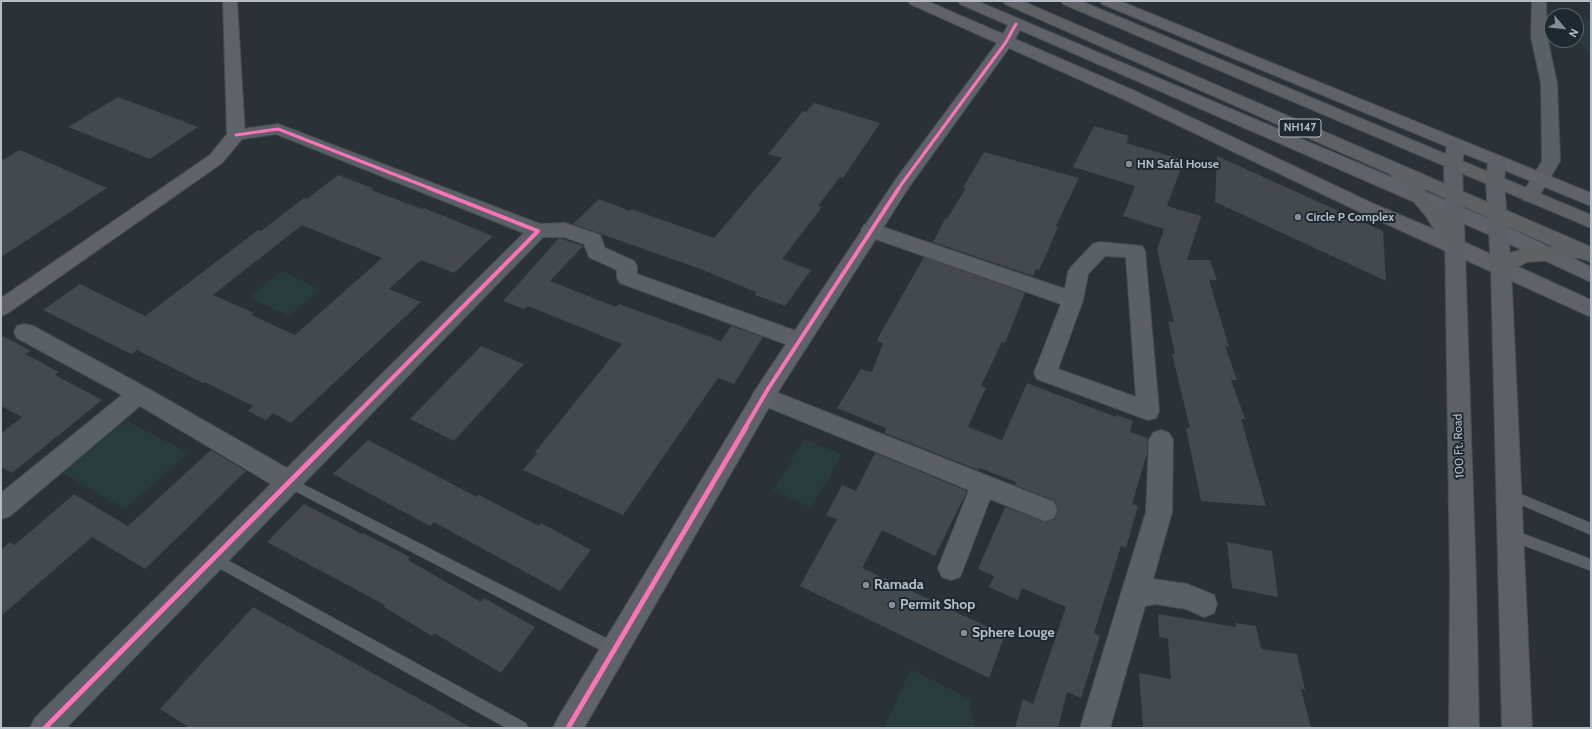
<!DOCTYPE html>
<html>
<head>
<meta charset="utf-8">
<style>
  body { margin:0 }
  #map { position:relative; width:1592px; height:729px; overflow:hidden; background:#2a3137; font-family:Cabin,sans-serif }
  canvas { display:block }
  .frame { position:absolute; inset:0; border:2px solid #b5bec7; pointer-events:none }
  .north { position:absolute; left:1544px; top:8px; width:40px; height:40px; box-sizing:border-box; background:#1e2831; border:1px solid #5a646d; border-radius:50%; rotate:118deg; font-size:11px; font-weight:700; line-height:16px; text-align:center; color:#b5bec7 }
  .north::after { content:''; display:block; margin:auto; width:14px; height:18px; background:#848d95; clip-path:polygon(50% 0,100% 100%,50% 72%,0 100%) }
</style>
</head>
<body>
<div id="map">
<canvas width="1592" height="729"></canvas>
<div class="frame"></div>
<div class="north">N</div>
</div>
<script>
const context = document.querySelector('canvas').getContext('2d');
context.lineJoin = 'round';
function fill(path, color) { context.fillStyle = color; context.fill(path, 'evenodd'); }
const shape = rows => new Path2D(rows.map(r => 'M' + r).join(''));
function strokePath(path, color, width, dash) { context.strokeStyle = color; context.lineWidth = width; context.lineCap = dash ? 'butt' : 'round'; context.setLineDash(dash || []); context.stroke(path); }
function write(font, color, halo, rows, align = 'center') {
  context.font = font + ' Cabin,sans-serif'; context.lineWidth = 4; context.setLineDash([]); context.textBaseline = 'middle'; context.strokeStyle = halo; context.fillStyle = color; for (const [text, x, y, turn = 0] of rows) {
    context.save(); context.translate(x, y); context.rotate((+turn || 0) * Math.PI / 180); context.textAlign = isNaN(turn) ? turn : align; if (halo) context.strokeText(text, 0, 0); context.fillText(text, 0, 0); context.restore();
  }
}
const green = shape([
  [1591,18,1591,54,1582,45,1584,23],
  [282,271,321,290,289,316,249,297],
  [126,420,188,453,125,509,62,473],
  [805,439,842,455,811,508,773,490],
  [911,669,971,700,969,707,975,728,884,728]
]);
const building = shape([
  [118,97,198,127,150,159,68,127],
  [814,103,880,123,843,178,840,177,818,206,822,207,782,259,811,270,785,306,755,295,756,292,703,270,573,224,599,199,630,211,631,209,714,238,782,158,768,154,803,111,806,112],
  [1094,126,1129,136,1126,143,1184,160,1167,206,1201,216,1187,260,1210,260,1217,280,1209,280,1229,347,1225,346,1237,380,1231,380,1245,419,1241,419,1266,506,1201,501,1186,428,1190,428,1172,354,1175,354,1168,321,1174,322,1157,250,1164,229,1123,216,1135,186,1073,167],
  [20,150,107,188,1,257,1,161],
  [984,152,1079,178,1056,226,1058,227,1047,253,1039,270,1036,269,1033,276,933,242,945,219,947,219,966,188,963,188],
  [1217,156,1383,231,1386,281,1215,202],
  [338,175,373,188,371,190,422,209,424,208,493,236,454,273,421,260,389,289,421,302,291,423,273,413,266,420,248,411,253,406,205,382,203,383,137,350,131,354,43,310,80,284,145,316,258,230,261,231,304,198,307,199],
  [302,225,382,258,295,335,251,315,254,313,213,295],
  [559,238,583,246,550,281,616,307,619,304,721,341,731,326,763,337,734,384,718,378,623,515,523,470,537,453,535,452,622,344,528,306,524,309,503,301],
  [924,257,1025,293,1005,343,1002,342,981,386,986,388,968,427,1002,440,1027,383,1116,417,1117,415,1133,421,1130,432,1148,438,1147,453,1132,504,1138,506,1126,548,1121,546,1094,633,1100,636,1081,698,1067,692,1058,728,1015,728,1023,699,1033,704,1066,607,1022,588,1018,600,989,587,994,576,978,569,1005,507,1045,522,1055,519,1058,511,1055,501,1015,485,1016,482,979,468,978,470,885,433,886,428,837,408,861,369,872,372,883,343,877,341,879,336],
  [1,335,31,351,25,354,59,372,55,375,102,400,12,473,1,467,1,433,22,417,1,406],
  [481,346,524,364,454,441,410,419],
  [368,440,477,497,479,495,539,526,541,523,591,550,560,591,434,522,430,526,333,474],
  [211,450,246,471,145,569,92,537,1,616,1,550,10,542,15,545,74,494,128,526],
  [875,453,967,491,935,556,882,530,862,568,1005,635,989,678,800,586,837,519,826,515,842,485,856,491],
  [304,504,362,534,363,533,410,557,408,560,481,602,484,598,535,627,501,673,434,633,432,636,384,607,385,605,267,542],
  [1227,542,1272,551,1278,597,1232,588],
  [253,607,472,728,190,728,160,709],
  [1158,614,1236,627,1235,623,1256,626,1261,649,1297,654,1305,690,1301,689,1311,728,1143,728,1139,673,1171,679,1168,639,1159,637]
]);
const lane = shape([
  [289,477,606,638,608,643,606,648,601,650,596,648,285,486,283,482,285,478,289,477],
  [1509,489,1591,523,1591,535,1505,498,1503,494,1505,490,1509,489],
  [1511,529,1591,559,1591,571,1506,539,1505,535,1506,531,1511,529],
  [213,552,526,723,528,728,506,728,208,562,207,558,208,554,213,552]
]);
const street = shape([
  [1532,1,1546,1,1547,37,1557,83,1560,161,1537,200,1530,202,1523,200,1521,196,1542,161,1541,83,1531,37,1532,1],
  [278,124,540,224,565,223,600,235,605,248,634,261,637,266,637,274,807,335,810,341,807,347,799,349,620,283,617,278,617,270,589,257,584,244,564,237,543,237,66,728,30,728,35,718,271,484,140,406,10,516,1,519,1,493,122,395,17,338,14,332,17,326,25,324,33,326,147,388,287,468,524,233,276,134,236,140,230,139,227,135,230,131,236,130,278,124],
  [871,223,1065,289,1068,272,1071,267,1093,244,1100,242,1142,246,1145,251,1159,411,1156,418,1148,420,1037,379,1034,373,1061,304,864,235,861,230,864,225,871,223],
  [1105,256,1126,257,1136,397,1058,369,1083,300,1088,274,1105,256],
  [763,387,1054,502,1057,510,1054,518,1045,521,990,499,960,577,951,580,942,577,938,568,969,490,755,402,752,396,755,390,763,387],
  [1161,430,1169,433,1173,440,1172,512,1153,579,1187,584,1214,595,1217,604,1214,613,1204,617,1186,609,1155,604,1145,606,1110,728,1080,728,1146,512,1149,440,1153,433,1161,430]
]);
const secondary = shape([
  [223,1,237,1,245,135,242,139,222,163,8,313,1,316,1,298,210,155,227,134,223,1],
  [908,1,927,1,1003,34,1008,25,960,4,958,1,977,1,1504,225,1591,267,1591,282,1490,235,1020,30,1015,39,1135,91,1374,204,1462,241,1591,300,1591,317,1360,212,1123,99,1009,48,909,187,776,395,584,728,553,728,558,718,760,383,896,179,997,43,910,4,908,1],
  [1100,1,1120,1,1591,193,1591,206,1102,4,1100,1]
]);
const primary = shape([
  [1456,140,1462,141,1465,145,1462,164,1476,581,1479,728,1449,728,1450,581,1444,164,1447,145,1450,141,1456,140],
  [1497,156,1503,158,1506,162,1504,182,1511,267,1532,728,1502,728,1491,267,1486,182,1488,162,1491,158,1497,156]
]);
const highway = shape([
  [1003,1,1022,1,1591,247,1591,262,1580,258,1527,262,1508,272,1501,274,1494,272,1491,267,1494,262,1509,253,1527,248,1554,247,1422,188,1439,207,1465,246,1462,251,1455,253,1448,251,1425,215,1390,174,1005,4,1003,1],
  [1061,1,1081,1,1591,215,1591,228,1063,4,1061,1]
]);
const cyclewayFar2 = shape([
  [236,135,278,129,432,189],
  [898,189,1006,42,1016,24]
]);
const cyclewayFar1 = shape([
  [343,428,538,231,429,188],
  [745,428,768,389,899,188]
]);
const cycleway = shape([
  [45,728,344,427],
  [568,728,746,427]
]);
const markers = [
  [1129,164,4,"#848d95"],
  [1298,217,4,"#848d95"],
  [866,585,4,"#848d95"],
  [892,605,4,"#848d95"],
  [964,633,4,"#848d95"]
];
const shields = [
  [1300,128,42]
];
const shieldNames = [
  ["NH147",1300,128]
];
const poiNames = [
  ["HN Safal House",1137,164],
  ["Circle P Complex",1306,217]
];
const streetNames = [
  ["100 Ft. Road",1459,446,-92]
];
const nearPoinames = [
  ["Ramada",874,585],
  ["Permit Shop",900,605],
  ["Sphere Louge",972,633]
];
fill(green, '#283c3d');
fill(building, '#44494e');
strokePath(lane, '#484d52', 1);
strokePath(street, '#484d52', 2);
strokePath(secondary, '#484d52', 2);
strokePath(primary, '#484e54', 2);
strokePath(highway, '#474d53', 2);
fill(lane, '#5a6065');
fill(street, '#5a6065');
fill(secondary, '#5f6369');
fill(primary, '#5d6166');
fill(highway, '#5f6265');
strokePath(cyclewayFar2, '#fb73b8', 3);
strokePath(cyclewayFar1, '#fb73b8', 4);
strokePath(cycleway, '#fb73b8', 5);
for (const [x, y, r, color] of markers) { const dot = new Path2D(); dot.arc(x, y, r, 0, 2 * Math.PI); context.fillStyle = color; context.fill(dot); strokePath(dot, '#1e2831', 1.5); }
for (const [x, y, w] of shields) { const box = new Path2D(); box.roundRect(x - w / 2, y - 9, w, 18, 3); context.fillStyle = '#1e2831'; context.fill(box); strokePath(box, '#b5bec7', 1); }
write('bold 11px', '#b5bec7', null, shieldNames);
write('bold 12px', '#b5bec7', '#1e2831', poiNames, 'left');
write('12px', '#b5bec7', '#1e2831', streetNames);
write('bold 14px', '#b5bec7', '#1e2831', nearPoinames, 'left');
</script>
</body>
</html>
